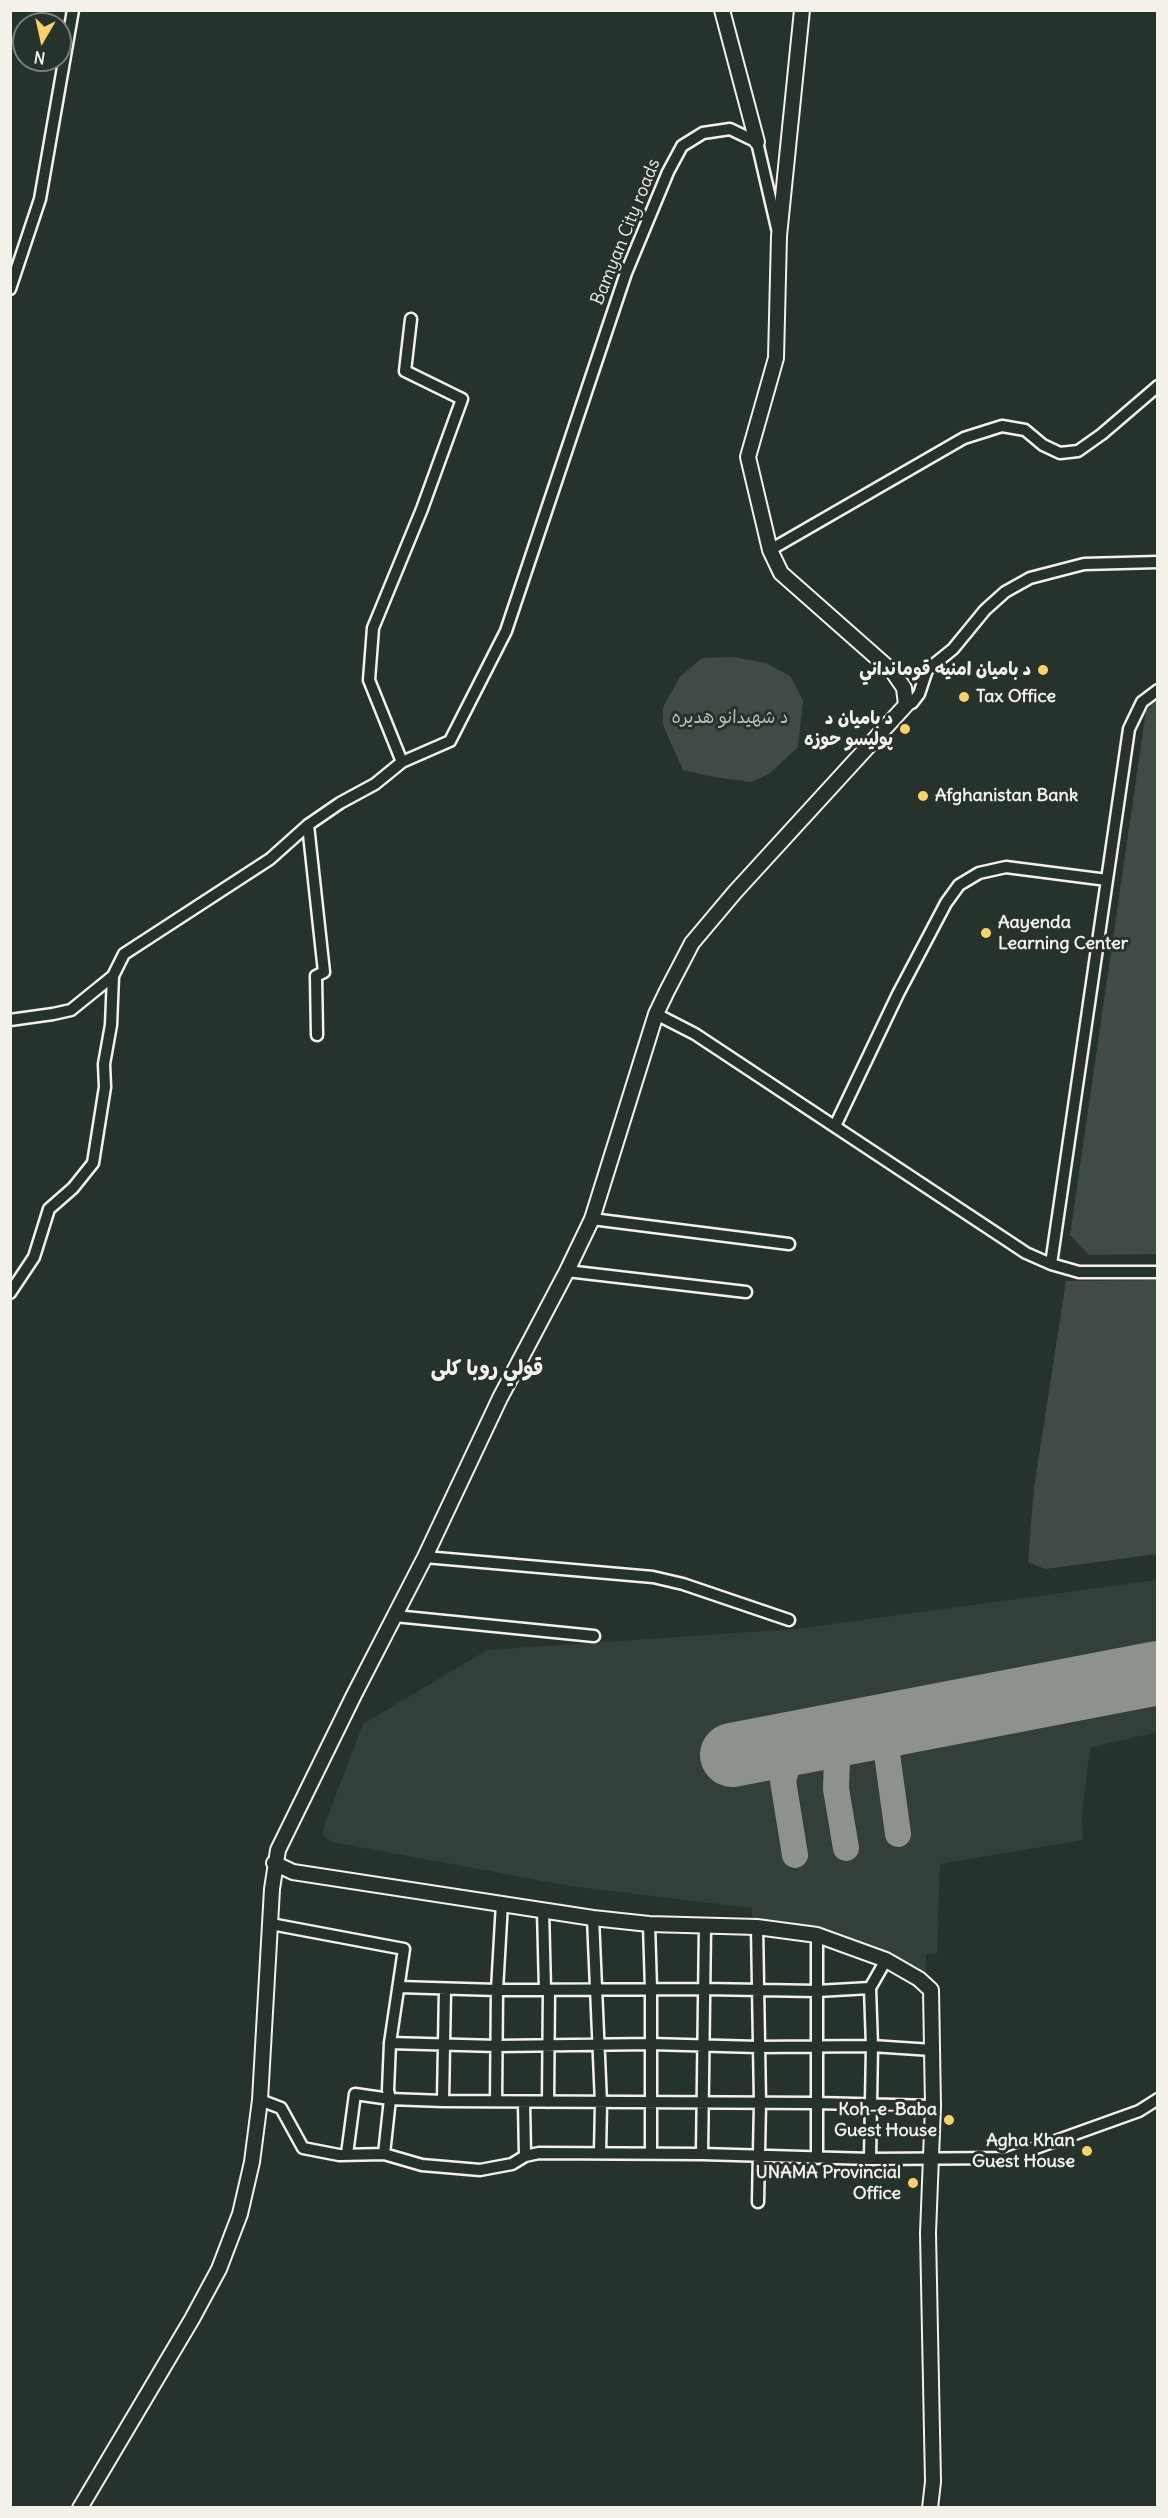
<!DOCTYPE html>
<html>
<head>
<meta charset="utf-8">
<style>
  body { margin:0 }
  #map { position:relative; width:1168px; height:2518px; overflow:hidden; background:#26332d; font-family:Delius,sans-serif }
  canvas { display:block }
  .frame { position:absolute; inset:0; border:12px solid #f4f1e8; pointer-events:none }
  .north { position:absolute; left:12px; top:12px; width:60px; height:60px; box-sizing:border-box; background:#26332d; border:2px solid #787f78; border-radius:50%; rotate:189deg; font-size:16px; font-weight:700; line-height:24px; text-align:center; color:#f4f1e8 }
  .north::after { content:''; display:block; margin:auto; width:21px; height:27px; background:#ffd166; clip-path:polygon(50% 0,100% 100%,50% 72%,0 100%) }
</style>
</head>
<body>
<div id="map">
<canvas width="1168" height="2518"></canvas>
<div class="frame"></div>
<div class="north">N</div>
</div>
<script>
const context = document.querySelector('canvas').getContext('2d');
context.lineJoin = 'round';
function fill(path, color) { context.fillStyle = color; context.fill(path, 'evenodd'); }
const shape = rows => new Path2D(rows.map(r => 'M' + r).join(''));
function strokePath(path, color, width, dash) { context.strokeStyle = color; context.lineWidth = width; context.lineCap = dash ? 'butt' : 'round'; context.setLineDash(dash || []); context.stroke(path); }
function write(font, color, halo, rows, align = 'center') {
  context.font = font + ' Delius,"Playpen Sans Arabic",sans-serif'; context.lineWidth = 6; context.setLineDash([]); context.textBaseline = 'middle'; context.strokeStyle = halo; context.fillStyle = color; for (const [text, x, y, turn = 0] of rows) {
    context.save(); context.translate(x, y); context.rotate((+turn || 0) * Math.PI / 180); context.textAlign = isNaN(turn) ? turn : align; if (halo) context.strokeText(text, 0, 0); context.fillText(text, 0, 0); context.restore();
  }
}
const built = shape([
  [1157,1580,1157,1732,1090,1748,1082,1813,1083,1840,940,1864,937,1954,926,1954,926,1972,874,1951,752,1922,752,1908,570,1886,332,1842,323,1835,325,1823,363,1724,487,1650,796,1629]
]);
const green = shape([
  [733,657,766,663,790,676,803,700,798,747,769,774,751,782,714,777,683,770,663,725,663,707,680,677,702,658],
  [1157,700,1157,1254,1089,1255,1070,1235,1146,711],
  [1157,1280,1157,1554,1045,1569,1028,1562,1034,1488,1066,1281]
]);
const taxiway = shape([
  [898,1834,887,1754,898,1732,915,1720],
  [846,1848,836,1789,837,1758,848,1741,863,1729],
  [795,1855,783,1781,788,1762,797,1751,814,1739]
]);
const runway = shape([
  [732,1755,1158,1673]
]);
const minor = shape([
  [10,289,40,199,73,10],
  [770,550,964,438,1002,426,1025,430,1043,445,1060,453,1078,451,1102,434,1158,386],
  [906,705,912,703,919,694,927,670,953,649,985,610,1005,592,1030,578,1084,564,1158,562],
  [402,762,369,680,373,628,422,509,462,399,405,371,411,319],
  [308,825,324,972,316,976,317,1035],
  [656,1014,695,1034,1026,1253,1051,1264,1079,1272,1158,1272],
  [10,1020,53,1014,71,1010,113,976],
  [835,1126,898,994,946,903,959,885,979,873,1006,867,1107,880],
  [592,1219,789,1244],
  [1051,1264,1129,729,1142,702,1158,690],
  [567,1271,746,1292],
  [10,1293,34,1257,49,1209,73,1188,93,1163,105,1087,104,1064,111,1025,113,976,124,954,270,859,308,825,340,803,375,784,402,762,450,741,506,631,626,273,668,172,682,146,703,133,730,129,757,142,777,228],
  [425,1557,653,1577,683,1584,789,1620],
  [395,1616,594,1636],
  [543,1910,545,1990],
  [593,1918,601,2103,600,2153],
  [271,1924,404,1949,390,2043,388,2090,390,2099,384,2154],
  [649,1924,651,1989,651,2153],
  [757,1927,760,2103,758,2202],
  [817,1935,817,2158],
  [399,1987,497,1990,705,1989,817,1991,870,1988],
  [390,2043,497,2046,650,2044,758,2047,872,2046,932,2050],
  [260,2100,281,2108,303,2148,339,2155,384,2154,422,2165,480,2170,512,2164,525,2156,539,2153,702,2154,870,2159,1008,2158,1139,2111,1158,2099],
  [443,2101,445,1989],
  [496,2101,497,1990,502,1903],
  [524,2102,525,2156],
  [548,2102,549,1990],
  [347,2154,355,2094,390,2099,443,2101,817,2103,933,2106],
  [702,2154,705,1926],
  [870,2159,872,2046,870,1988,886,1960]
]);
const tertiary = shape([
  [722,10,757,142],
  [274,1863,293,1872,593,1918,649,1924,757,1927,817,1935,886,1960,919,1979,931,1990,933,2106,928,2233,933,2482,930,2508],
  [80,2508,192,2319,219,2269,240,2214,252,2162,260,2100,272,1889,278,1850,354,1695,425,1557,500,1398,567,1271,592,1219,656,1014,667,991,692,943,735,892,906,705,904,688,893,672,781,573,770,550,748,457,776,358,779,236,802,10]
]);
const markers = [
  [1043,670,6,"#ffd166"],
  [964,697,6,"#ffd166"],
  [905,729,6,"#ffd166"],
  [923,796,6,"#ffd166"],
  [986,933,6,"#ffd166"],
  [949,2120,6,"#ffd166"],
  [1087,2151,6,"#ffd166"],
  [913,2183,6,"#ffd166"]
];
const streetNames = [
  ["Bamyan City roads",626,232,-68]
];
const poiNames = [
  ["د بامیان امنیه قومانداني",1031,670],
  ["Tax Office",976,697,"left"],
  ["د بامیان د",893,719],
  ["پولیسو حوزه",893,740],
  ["Afghanistan Bank",935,796,"left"],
  ["Aayenda",998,923,"left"],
  ["Learning Center",998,944,"left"],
  ["Koh-e-Baba",937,2110],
  ["Guest House",937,2131],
  ["Agha Khan",1075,2141],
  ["Guest House",1075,2162],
  ["UNAMA Provincial",901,2173],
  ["Office",901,2194]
];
const parkNames = [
  ["د شهیدانو هدیره",730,718]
];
const quarterNames = [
  ["قولي روبا کلی",487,1369]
];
fill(built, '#333f39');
fill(green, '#414b45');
strokePath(taxiway, '#8d928a', 26);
strokePath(runway, '#8d928a', 64);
strokePath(minor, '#f4f1e8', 15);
strokePath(tertiary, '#f4f1e8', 18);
strokePath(minor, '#26332d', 10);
strokePath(tertiary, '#26332d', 14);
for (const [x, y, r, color] of markers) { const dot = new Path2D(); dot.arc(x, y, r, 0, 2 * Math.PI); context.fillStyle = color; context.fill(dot); strokePath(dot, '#26332d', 2); }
write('18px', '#f4f1e8', '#26332d', streetNames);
write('bold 18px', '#f4f1e8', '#26332d', poiNames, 'right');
write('18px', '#bebfb7', '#26332d', parkNames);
write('bold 21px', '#f4f1e8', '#26332d', quarterNames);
</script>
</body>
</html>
